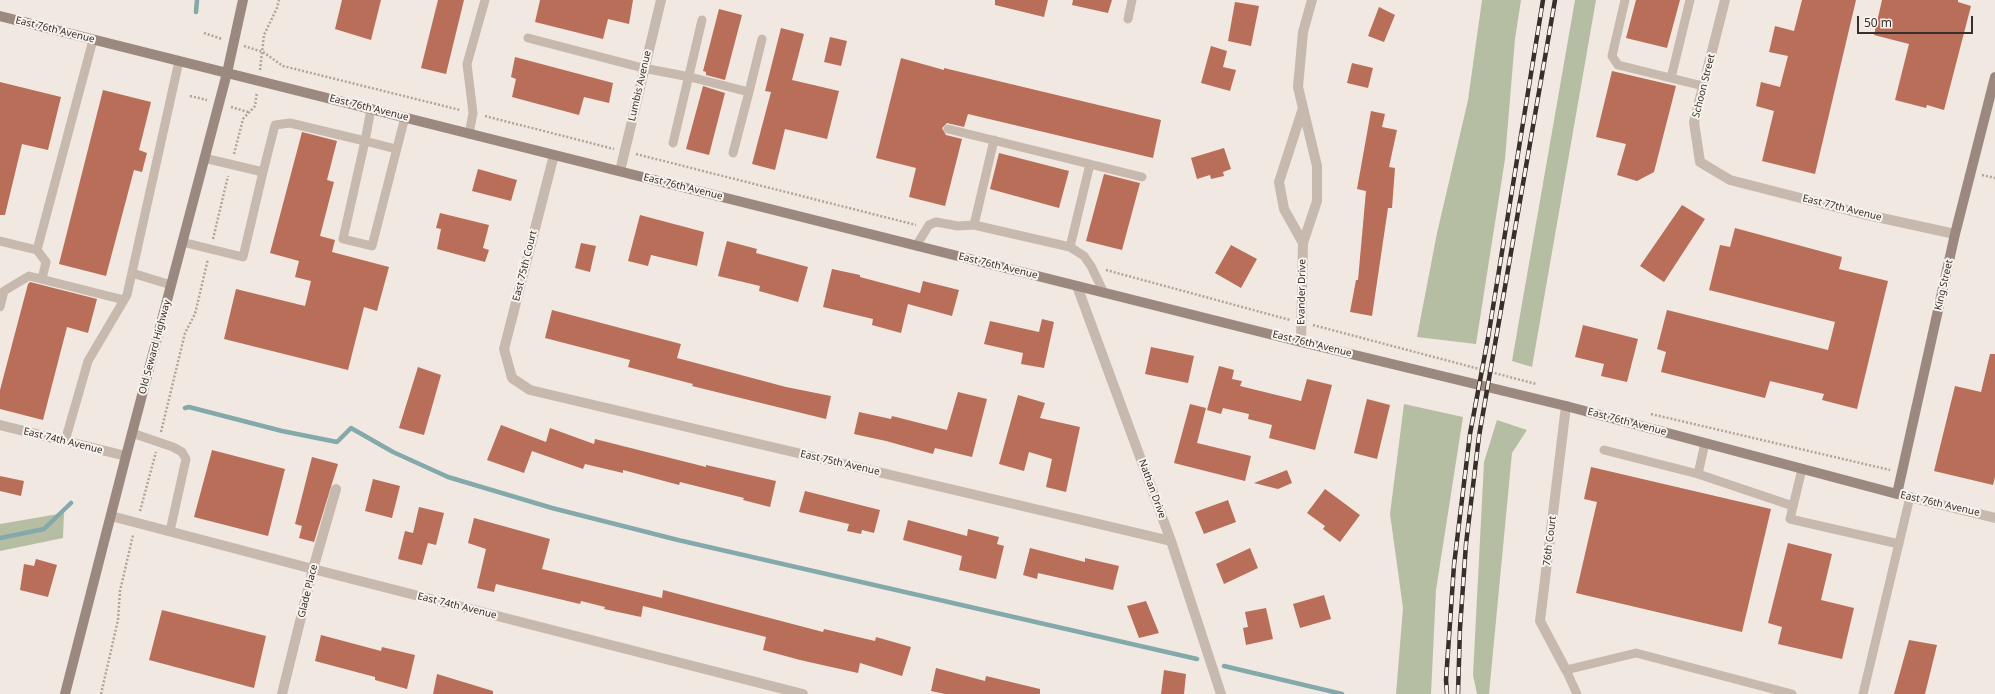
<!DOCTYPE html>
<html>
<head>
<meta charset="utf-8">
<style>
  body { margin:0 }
  #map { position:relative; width:1995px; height:694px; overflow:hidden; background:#f1e9e1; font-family:"Noto Sans",sans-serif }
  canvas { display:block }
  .scale { position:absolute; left:1857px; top:16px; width:116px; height:18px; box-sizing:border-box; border:2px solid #372f2b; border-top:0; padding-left:5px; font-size:12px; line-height:14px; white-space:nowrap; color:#372f2b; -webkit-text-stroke:3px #f8f3ed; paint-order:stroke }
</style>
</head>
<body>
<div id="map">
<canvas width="1995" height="694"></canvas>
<div class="scale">50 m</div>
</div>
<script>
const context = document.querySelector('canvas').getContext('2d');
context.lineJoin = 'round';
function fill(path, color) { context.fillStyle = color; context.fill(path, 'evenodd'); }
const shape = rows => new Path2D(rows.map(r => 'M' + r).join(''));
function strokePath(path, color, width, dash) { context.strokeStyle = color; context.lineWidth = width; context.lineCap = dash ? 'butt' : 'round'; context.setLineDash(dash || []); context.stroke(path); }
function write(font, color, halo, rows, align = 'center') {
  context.font = font + ' "Noto Sans",sans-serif'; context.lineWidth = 4; context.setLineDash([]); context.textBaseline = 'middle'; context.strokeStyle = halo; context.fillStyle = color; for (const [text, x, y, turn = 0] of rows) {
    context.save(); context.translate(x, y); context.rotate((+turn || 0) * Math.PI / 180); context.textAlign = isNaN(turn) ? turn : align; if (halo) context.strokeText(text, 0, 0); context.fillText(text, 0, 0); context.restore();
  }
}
const green = shape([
  [1482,0,1521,0,1515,39,1505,159,1476,344,1417,337,1437,233,1468,100],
  [1575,0,1596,0,1532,367,1512,361],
  [1404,404,1463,417,1436,590,1431,694,1396,694,1403,608,1390,514],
  [1497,420,1527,430,1512,453,1489,694,1477,694,1473,675,1484,462],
  [64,513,63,538,0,551,0,524]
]);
const stream = shape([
  [196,12,197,0],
  [185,408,189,407,282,431,337,442,351,428,393,452,448,477,552,508,678,540,1197,659],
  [0,538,44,529,71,503],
  [1224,666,1342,694]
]);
const building = shape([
  [342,0,381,0,371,40,335,29],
  [438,0,464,0,446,74,421,68],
  [540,0,633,0,629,24,608,19,603,39,535,22],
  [995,0,1048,0,1044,17,995,5],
  [1073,0,1112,0,1108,13,1072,5],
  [1636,0,1680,0,1667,48,1626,38],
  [1802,0,1856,0,1815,174,1762,161,1774,111,1756,106,1761,82,1780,87,1788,56,1769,52,1775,26,1794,31],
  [1882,0,1958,0,1958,2,1971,6,1944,110,1927,105,1926,108,1895,100,1909,44,1874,35],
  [1235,2,1259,6,1251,46,1228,41],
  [1379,7,1395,15,1384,42,1368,36],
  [719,9,742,15,725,80,706,75,706,72,703,71],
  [781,28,804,34,792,80,839,91,827,139,785,129,775,170,752,164,771,92,765,91],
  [830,37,847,41,841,66,824,62],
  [1211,46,1227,51,1223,67,1236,70,1230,91,1201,83],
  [515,57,613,83,609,103,584,97,579,115,512,97,516,79,511,77],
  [901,58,944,70,944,68,1161,120,1153,158,968,114,964,127,947,123,942,128,946,135,962,139,945,206,909,197,916,168,876,158],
  [1352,63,1373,68,1368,88,1347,83],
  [1612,71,1676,86,1654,172,1637,181,1617,175,1626,144,1596,137],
  [0,82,61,97,48,150,22,144,5,215,0,215],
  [703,86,725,93,709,155,686,149],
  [103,90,151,102,139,150,147,153,142,172,134,170,106,276,59,264],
  [1371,111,1385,114,1382,127,1397,130,1389,167,1395,168,1392,208,1388,208,1372,316,1350,312,1356,280,1358,280,1366,191,1357,189],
  [302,132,337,141,327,180,334,182,320,236,335,240,332,252,389,267,377,311,364,307,348,370,224,339,236,289,305,306,311,281,295,277,299,261,270,253],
  [1224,148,1231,169,1223,172,1224,176,1211,179,1210,175,1197,179,1191,158],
  [999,153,1069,171,1059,208,990,189],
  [478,169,517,180,511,201,472,191],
  [1104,174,1140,183,1122,250,1086,241],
  [1682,205,1705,219,1664,282,1640,266],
  [440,213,489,225,483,248,489,250,485,262,437,249,441,229,436,228],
  [640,215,704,232,697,266,651,255,648,266,628,261],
  [1735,228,1842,257,1839,269,1888,281,1857,409,1822,400,1824,394,1770,381,1765,398,1661,372,1666,352,1657,349,1667,310,1828,350,1835,322,1709,290,1720,245,1730,247],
  [727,241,757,249,756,253,808,267,798,302,759,291,760,286,718,276],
  [581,243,596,246,590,272,575,268],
  [1231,245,1257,259,1241,288,1215,273],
  [832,269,860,275,860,277,920,293,923,281,959,290,952,316,908,304,901,333,872,325,873,319,823,307],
  [30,282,97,299,88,333,67,327,43,420,0,409,0,390,28,284],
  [552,310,681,344,677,358,786,387,831,396,826,419,692,386,693,384,628,367,630,360,545,338],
  [1042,319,1054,322,1044,368,1021,364,1023,353,984,344,990,321,1039,332],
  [1583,325,1638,339,1627,382,1601,376,1604,364,1575,357],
  [1151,347,1194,356,1188,383,1145,374],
  [1990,354,1995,354,1995,477,1993,485,1934,471,1955,386,1981,392],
  [1219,366,1234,370,1232,379,1242,381,1240,386,1301,401,1307,379,1332,385,1315,450,1269,438,1272,425,1248,419,1249,414,1223,408,1221,414,1207,410],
  [418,367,441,375,424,435,399,428],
  [958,392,987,399,972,457,935,448,933,454,886,441,854,434,859,412,891,419,892,416,947,430],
  [1018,395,1045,403,1040,418,1080,427,1066,492,1046,487,1052,459,1029,452,1024,471,999,464],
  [1367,399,1390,405,1377,459,1354,453],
  [1190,404,1206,408,1197,443,1251,456,1245,481,1174,463],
  [501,425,546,442,550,428,594,444,595,439,706,467,706,465,776,481,770,507,743,500,744,498,680,482,679,485,623,470,623,473,585,464,583,469,532,451,524,473,487,460],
  [212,450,285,469,268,536,194,517],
  [312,457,338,464,314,542,299,538,302,526,295,524],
  [1591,467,1771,509,1742,632,1576,593,1597,502,1584,499],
  [1287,470,1292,483,1278,489,1254,483],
  [0,476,24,481,21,496,0,491],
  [373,479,400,486,392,518,365,511],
  [1325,489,1360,515,1340,542,1323,529,1325,526,1307,513],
  [805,491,880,510,874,533,862,530,861,534,847,531,849,524,799,512],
  [1228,500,1236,522,1204,534,1195,512],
  [419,507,444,513,436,545,428,543,422,565,398,559,405,531,413,533],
  [474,518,550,539,542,569,662,598,663,590,823,632,824,629,875,641,876,637,911,647,902,676,860,663,858,673,800,660,763,650,766,637,643,606,641,617,604,609,605,607,581,601,580,604,496,584,494,592,477,588,486,549,468,543],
  [908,520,967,536,968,529,999,537,997,544,1004,546,996,579,959,570,962,556,903,540],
  [1788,543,1832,554,1821,600,1854,608,1842,659,1778,644,1782,627,1768,623],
  [1030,548,1085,562,1085,558,1119,566,1113,590,1038,573,1037,579,1023,575],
  [1250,548,1258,568,1224,584,1216,564],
  [36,559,57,565,48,597,20,590,24,564,34,566],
  [1324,595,1331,619,1300,628,1293,604],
  [1146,601,1159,633,1139,638,1127,606],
  [1266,608,1273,639,1246,645,1243,628,1248,627,1245,612],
  [162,610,266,636,254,688,149,660],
  [321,635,381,651,382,647,415,655,407,689,375,680,375,677,315,661],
  [1909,640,1937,645,1925,694,1894,694],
  [936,668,985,681,986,676,1040,689,1040,694,945,694,931,691],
  [1164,670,1186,674,1184,694,1161,694],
  [437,674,493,691,493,694,433,694]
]);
const path = shape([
  [204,33,222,39],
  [244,46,263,52,283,66,460,110],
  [260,70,264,35,277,8,279,0],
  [190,96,207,100],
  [231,107,248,112],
  [485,116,614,149],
  [234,154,243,119,255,106,257,92],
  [636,154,916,225],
  [1982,175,1995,178],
  [213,239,228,176],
  [1106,270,1290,320],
  [1313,325,1536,384],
  [1651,414,1890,470],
  [161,432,185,333,195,314,208,259],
  [140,511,156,452],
  [101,694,118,620,120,591,133,535]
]);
const lane = shape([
  [1625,0,1612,56,1618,65,1703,86],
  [1128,19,1132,0],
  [528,38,643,68,690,77,749,92,762,39],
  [1671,78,1690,0],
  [948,129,1142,177],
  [469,134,473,113,467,64,485,0],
  [673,143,702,20],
  [396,149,365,141,343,239,372,246,405,117],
  [733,153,749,92],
  [263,172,275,125,290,123,365,141,371,109],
  [974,225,994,140],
  [0,241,37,250,93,40],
  [182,242,243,257,263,172,204,158],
  [916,246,929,225,936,222,958,226,974,225,1070,247,1084,256,1091,266,1104,293],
  [1070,247,1090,164],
  [37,250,46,262,42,279],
  [132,273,171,285],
  [0,307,4,291,29,276,124,300],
  [132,433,173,447,182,452,186,459,170,531],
  [65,441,88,361,127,295,179,61],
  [1604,450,1698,474,1793,506],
  [1802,469,1790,519,1899,544],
  [1698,474,1705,443],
  [1577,694,1566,670,1636,653,1792,694],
  [1863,694,1910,497]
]);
const street = shape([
  [1725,0,1694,122,1700,162,1730,180,1863,214,1955,234],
  [1303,108,1279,182,1284,209,1303,243,1317,201,1317,166,1303,108,1298,87,1303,32,1312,0],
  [554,155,504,349,512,378,530,390,1171,541],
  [620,171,661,0],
  [1077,286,1171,541,1221,694],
  [1301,342,1303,243],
  [0,425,126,456],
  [1897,494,1995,518],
  [111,516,313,569,803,694],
  [1566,670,1540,621,1566,406],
  [282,694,313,569,336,489]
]);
const secondary = shape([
  [0,16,1301,342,1566,406,1897,494,1955,234,1995,77],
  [65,694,126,456,227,73,243,0]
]);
const rail = shape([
  [1447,694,1446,680,1454,565,1470,434,1488,338,1543,0],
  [1458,694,1460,628,1466,544,1479,436,1555,0]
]);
const streetNames = [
  ["East 76th Avenue",55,30,14],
  ["Lumbis Avenue",640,86,-77],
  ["Schoon Street",1704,86,-76],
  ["East 76th Avenue",369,108,14],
  ["East 76th Avenue",683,187,14],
  ["East 77th Avenue",1842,208,14],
  ["East 75th Court",525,266,-76],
  ["East 76th Avenue",998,266,14],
  ["King Street",1944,285,-77],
  ["Evander Drive",1302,292,-89],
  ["East 76th Avenue",1312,344,14],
  ["Old Seward Highway",155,347,-75],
  ["East 76th Avenue",1627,422,15],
  ["East 74th Avenue",63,441,14],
  ["East 75th Avenue",840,463,13],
  ["Nathan Drive",1152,489,70],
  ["East 76th Avenue",1940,504,13],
  ["76th Court",1550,541,-83],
  ["Glade Place",308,591,-76],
  ["East 74th Avenue",457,606,14]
];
fill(green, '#b5bea2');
strokePath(stream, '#83a9aa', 4.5);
fill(building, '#b86e58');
strokePath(path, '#b3a398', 2.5, [2, 2]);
strokePath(lane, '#c8b9ae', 9);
strokePath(street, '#c8b9ae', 10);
strokePath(secondary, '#9b8980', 10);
strokePath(rail, '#372f2b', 4.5);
strokePath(rail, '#f8f3ed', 3, [9]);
write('10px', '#372f2b', '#f8f3ed', streetNames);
</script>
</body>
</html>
